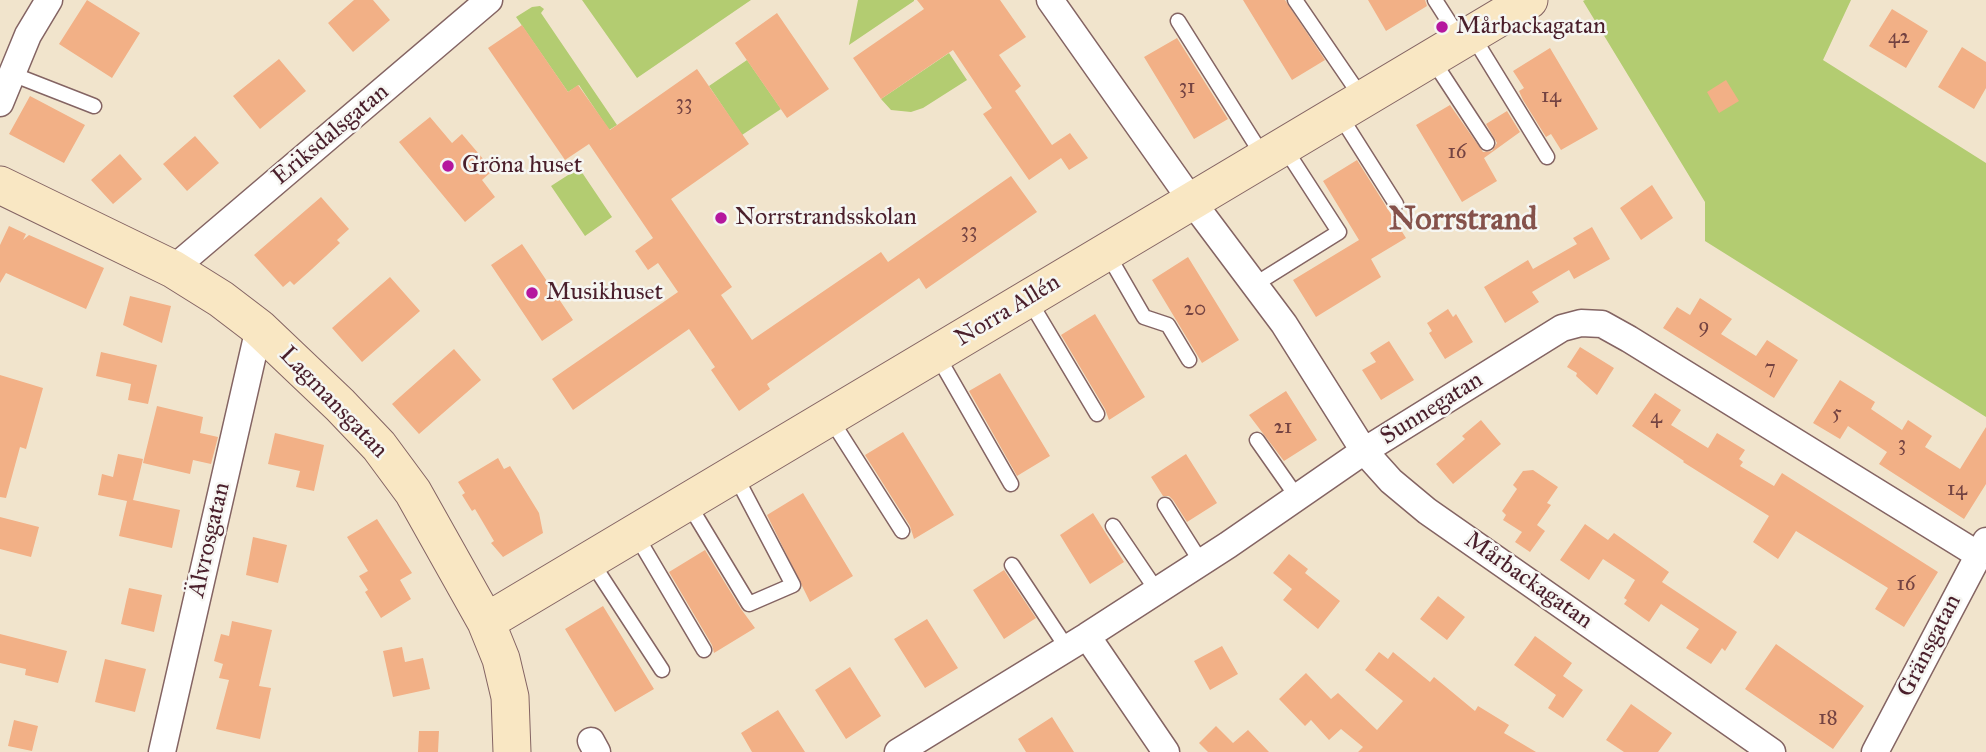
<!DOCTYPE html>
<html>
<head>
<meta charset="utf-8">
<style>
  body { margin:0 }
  canvas { display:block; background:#f1e4cc }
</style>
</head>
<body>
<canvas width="1986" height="752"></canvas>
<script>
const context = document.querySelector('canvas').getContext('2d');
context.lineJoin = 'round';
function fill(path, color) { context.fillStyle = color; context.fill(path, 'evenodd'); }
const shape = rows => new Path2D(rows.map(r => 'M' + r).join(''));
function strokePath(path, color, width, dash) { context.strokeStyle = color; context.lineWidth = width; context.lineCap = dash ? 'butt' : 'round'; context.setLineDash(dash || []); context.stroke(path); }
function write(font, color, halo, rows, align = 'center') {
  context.font = font + ' "IM FELL Great Primer",serif'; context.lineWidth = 5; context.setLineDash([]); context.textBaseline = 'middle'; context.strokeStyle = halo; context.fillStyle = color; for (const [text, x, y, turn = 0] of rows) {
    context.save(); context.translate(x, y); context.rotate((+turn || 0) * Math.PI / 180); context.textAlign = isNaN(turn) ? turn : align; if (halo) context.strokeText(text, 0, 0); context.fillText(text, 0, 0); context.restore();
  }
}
const green = shape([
  [582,0,751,0,637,78],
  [858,0,914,0,914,1,849,45],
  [1585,0,1851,0,1823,60,1986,163,1986,417,1705,241,1705,202,1583,1],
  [540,6,544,9,541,13,617,125,609,130,579,85,568,92,516,17,532,7],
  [949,53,967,80,923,108,911,112,891,110,881,99],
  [747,60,781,109,742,135,709,86],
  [579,168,612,217,585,236,551,186]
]);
const building = shape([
  [87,0,140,33,112,78,59,44],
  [354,0,373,0,390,20,353,52,328,23],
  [917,0,1000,0,1026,37,999,55,1021,86,1015,91,1052,145,1070,133,1088,158,1069,170,1061,158,1029,180,983,114,992,108,953,50,881,99,853,58,924,9],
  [1243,0,1285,0,1325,60,1292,80],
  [1368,0,1425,0,1427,6,1386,31],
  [1892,9,1928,31,1906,68,1869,46],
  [777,13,829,89,787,118,735,43],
  [522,25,568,92,578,85,610,130,697,69,749,144,671,199,732,287,721,295,752,340,881,252,888,262,1011,176,1037,212,926,289,919,278,767,384,770,389,739,411,711,370,715,367,689,329,573,410,552,379,678,292,658,263,648,270,635,251,653,238,589,144,565,160,488,48],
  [1177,38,1228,119,1194,139,1144,57],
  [1962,47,1986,62,1986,88,1974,109,1938,87],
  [1550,48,1598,129,1561,150,1551,134,1546,137,1523,100,1519,91,1524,88,1513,71],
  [279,59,306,91,260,129,233,96],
  [1726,80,1739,101,1719,113,1707,92],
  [30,96,85,125,64,163,9,134],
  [1450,105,1483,152,1492,151,1497,143,1486,124,1507,111,1520,132,1484,158,1497,181,1462,202,1416,125],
  [430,117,452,143,462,134,484,160,482,162,491,172,482,180,495,197,465,222,399,142],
  [195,136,219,163,187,191,163,164],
  [120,154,142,179,113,204,91,180],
  [1357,160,1406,238,1371,259,1381,277,1316,317,1293,280,1359,240,1323,181],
  [1652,185,1673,218,1641,240,1620,208],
  [321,197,349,229,337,240,340,243,312,269,294,285,290,281,283,287,254,255],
  [9,226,26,234,23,240,29,235,104,268,86,309,6,273,0,283,0,245],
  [1592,227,1610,259,1574,279,1569,270,1532,292,1539,302,1505,323,1484,287,1528,260,1533,269,1577,244,1573,238],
  [522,244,573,320,542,341,491,265],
  [1188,257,1239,340,1202,363,1152,280],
  [390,277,420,311,362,362,332,328],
  [130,296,171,306,162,343,123,325],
  [1700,298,1732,319,1721,334,1756,356,1767,340,1798,360,1774,398,1663,328,1677,307,1690,315],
  [1448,309,1453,317,1456,314,1473,342,1445,359,1429,333,1432,331,1427,323],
  [1095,314,1145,397,1109,420,1105,409,1061,335],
  [1389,341,1414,380,1381,400,1362,370,1376,362,1370,353],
  [1580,347,1614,368,1597,395,1576,376,1577,373,1567,367],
  [454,349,481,380,419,434,392,404],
  [101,352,157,365,148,404,128,400,131,384,96,376],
  [1000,373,1050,456,1017,476,969,391],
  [0,375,43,388,26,449,20,447,6,498,0,497],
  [1840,380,1875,402,1871,409,1902,430,1908,420,1932,436,1925,447,1960,469,1986,427,1986,484,1964,519,1879,464,1887,452,1848,426,1840,439,1813,423],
  [1286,391,1317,440,1284,461,1249,415],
  [1655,393,1681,410,1671,425,1708,448,1717,433,1745,450,1739,459,1743,462,1740,466,1774,486,1782,473,1938,572,1904,627,1875,609,1888,588,1796,531,1778,559,1753,542,1769,516,1683,462,1684,461,1632,426],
  [157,406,203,417,200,433,218,437,211,464,193,460,190,474,143,463],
  [1481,420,1501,444,1453,484,1436,464,1465,439,1462,436],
  [903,432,954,515,914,539,910,526,865,455],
  [275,433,324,445,314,491,296,487,300,471,268,464],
  [118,454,143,459,133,500,180,510,172,548,119,536,127,501,98,495,102,474,113,477],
  [1186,454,1217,503,1187,522,1173,500,1169,496,1163,496,1151,477],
  [498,458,504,469,510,466,539,513,543,533,503,557,491,543,494,541,475,509,472,511,462,495,465,493,458,482],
  [1533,470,1558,487,1547,503,1551,505,1537,525,1545,531,1530,552,1515,542,1522,532,1503,520,1506,515,1502,511,1517,489,1513,485,1523,471],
  [803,493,853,576,810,602,767,515],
  [1093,513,1124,562,1090,584,1060,535],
  [0,517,39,527,31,557,0,549],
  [377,519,412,573,400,580,411,599,381,618,365,592,368,590,359,576,368,571,347,537],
  [1585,524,1608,540,1614,533,1669,572,1662,582,1737,632,1725,651,1722,648,1711,664,1686,648,1699,629,1661,604,1649,622,1624,604,1627,600,1624,598,1635,580,1603,559,1589,580,1560,560],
  [253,537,287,545,278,583,246,575],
  [705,550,741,609,755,628,714,653,712,645,669,572],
  [1289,554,1308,569,1305,573,1340,601,1318,629,1283,600,1292,589,1273,573],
  [1004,570,1036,618,1004,639,973,590],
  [129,588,162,595,154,632,121,624],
  [1438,596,1465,617,1447,640,1420,619],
  [603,606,654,689,615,712,565,629],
  [927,619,958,668,925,688,894,639],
  [232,621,272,630,259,686,271,688,260,739,216,729,229,680,219,678,223,664,214,661,221,634,229,636],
  [0,634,67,651,58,683,25,675,26,669,0,663],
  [1535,636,1572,663,1563,676,1583,690,1563,718,1548,708,1556,695,1514,665],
  [1776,644,1864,706,1833,749,1745,689],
  [1222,646,1238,674,1210,690,1194,661],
  [402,647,405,662,423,658,430,689,393,697,383,651],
  [1379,652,1388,659,1393,652,1430,682,1434,677,1475,711,1478,706,1509,725,1504,733,1536,752,1358,752,1363,747,1341,729,1329,740,1311,720,1305,726,1279,699,1306,673,1331,699,1338,693,1377,730,1403,701,1365,670],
  [105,659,146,669,135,712,95,702],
  [850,667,881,716,846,739,815,690],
  [1631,704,1672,733,1658,752,1624,752,1606,740],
  [778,710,805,752,752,752,741,733],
  [1052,717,1074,752,1026,752,1018,739],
  [14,720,38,726,32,751,8,746],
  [1216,726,1233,743,1248,730,1269,752,1208,752,1199,743],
  [419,731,439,731,438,752,418,752]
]);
const lane = shape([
  [1295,0,1362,98],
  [1435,0,1460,39],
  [1178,21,1263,156],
  [1472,35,1547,157],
  [1432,59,1487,143],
  [12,74,94,106],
  [1339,114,1396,204],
  [1107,253,1144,317,1168,325,1189,360],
  [1254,285,1339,232,1284,147],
  [1029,300,1097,414],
  [937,355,1011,484],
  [830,418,902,531],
  [1257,440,1297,497],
  [688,503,749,604,793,585,735,475],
  [1165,505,1201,562],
  [1113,526,1157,591],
  [636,535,704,650],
  [591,561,662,670],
  [1012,565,1067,648]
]);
const street = shape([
  [1050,0,1191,200,1284,324,1364,451,1391,481,1427,511,1772,752],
  [0,103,28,35,49,0],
  [173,269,489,0],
  [1087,636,1166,752],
  [591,741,597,752],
  [162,752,259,328],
  [898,752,1087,636,1228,545,1364,451,1562,328,1581,323,1602,324,1629,339,1977,554],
  [1875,752,1986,541]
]);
const secondary = shape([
  [0,185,173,269,221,299,259,328,340,405,379,446,413,492,486,622,501,659,510,697,512,752],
  [486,622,1529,0]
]);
const markers = [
  [1442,27,7,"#b5179e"],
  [448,166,7,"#b5179e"],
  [721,218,7,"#b5179e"],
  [532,293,7,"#b5179e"]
];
const numberNames = [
  ["42",1899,38],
  ["31",1187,88],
  ["14",1551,97],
  ["33",684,104],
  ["16",1457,153],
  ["33",969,232],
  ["20",1195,310],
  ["9",1704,327],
  ["7",1770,369],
  ["5",1837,414],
  ["4",1656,418],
  ["21",1283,428],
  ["3",1902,445],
  ["14",1957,490],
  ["16",1906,585],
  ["18",1828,719]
];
const poiNames = [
  ["Mårbackagatan",1456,27],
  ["Gröna huset",462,166],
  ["Norrstrandsskolan",735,218],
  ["Musikhuset",546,293]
];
const streetNames = [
  ["Eriksdalsgatan",331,135,-40],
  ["Norra Allén",1008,311,-31],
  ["Lagmansgatan",333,403,46],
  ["Sunnegatan",1432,409,-32],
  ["Älvrosgatan",210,540,-77],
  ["Mårbackagatan",1528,581,35],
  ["Gränsgatan",1930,646,-63]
];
const districtNames = [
  ["Norrstrand",1463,221]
];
fill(green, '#b3cc71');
fill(building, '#f2b086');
strokePath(lane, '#846463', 17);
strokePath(street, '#846463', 29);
strokePath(secondary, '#846463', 39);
strokePath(lane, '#fff', 14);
strokePath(street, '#fff', 26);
strokePath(secondary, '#f9e7c3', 37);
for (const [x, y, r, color] of markers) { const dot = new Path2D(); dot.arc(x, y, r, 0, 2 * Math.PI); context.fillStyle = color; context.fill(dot); strokePath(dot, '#f6f6f2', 2.5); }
write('21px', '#744342', null, numberNames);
write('24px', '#4a1f2b', '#f6f6f2', poiNames, 'left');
write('24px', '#4a1f2b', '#f6f6f2', streetNames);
write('bold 32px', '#85524b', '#f6f6f2', districtNames);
</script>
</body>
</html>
